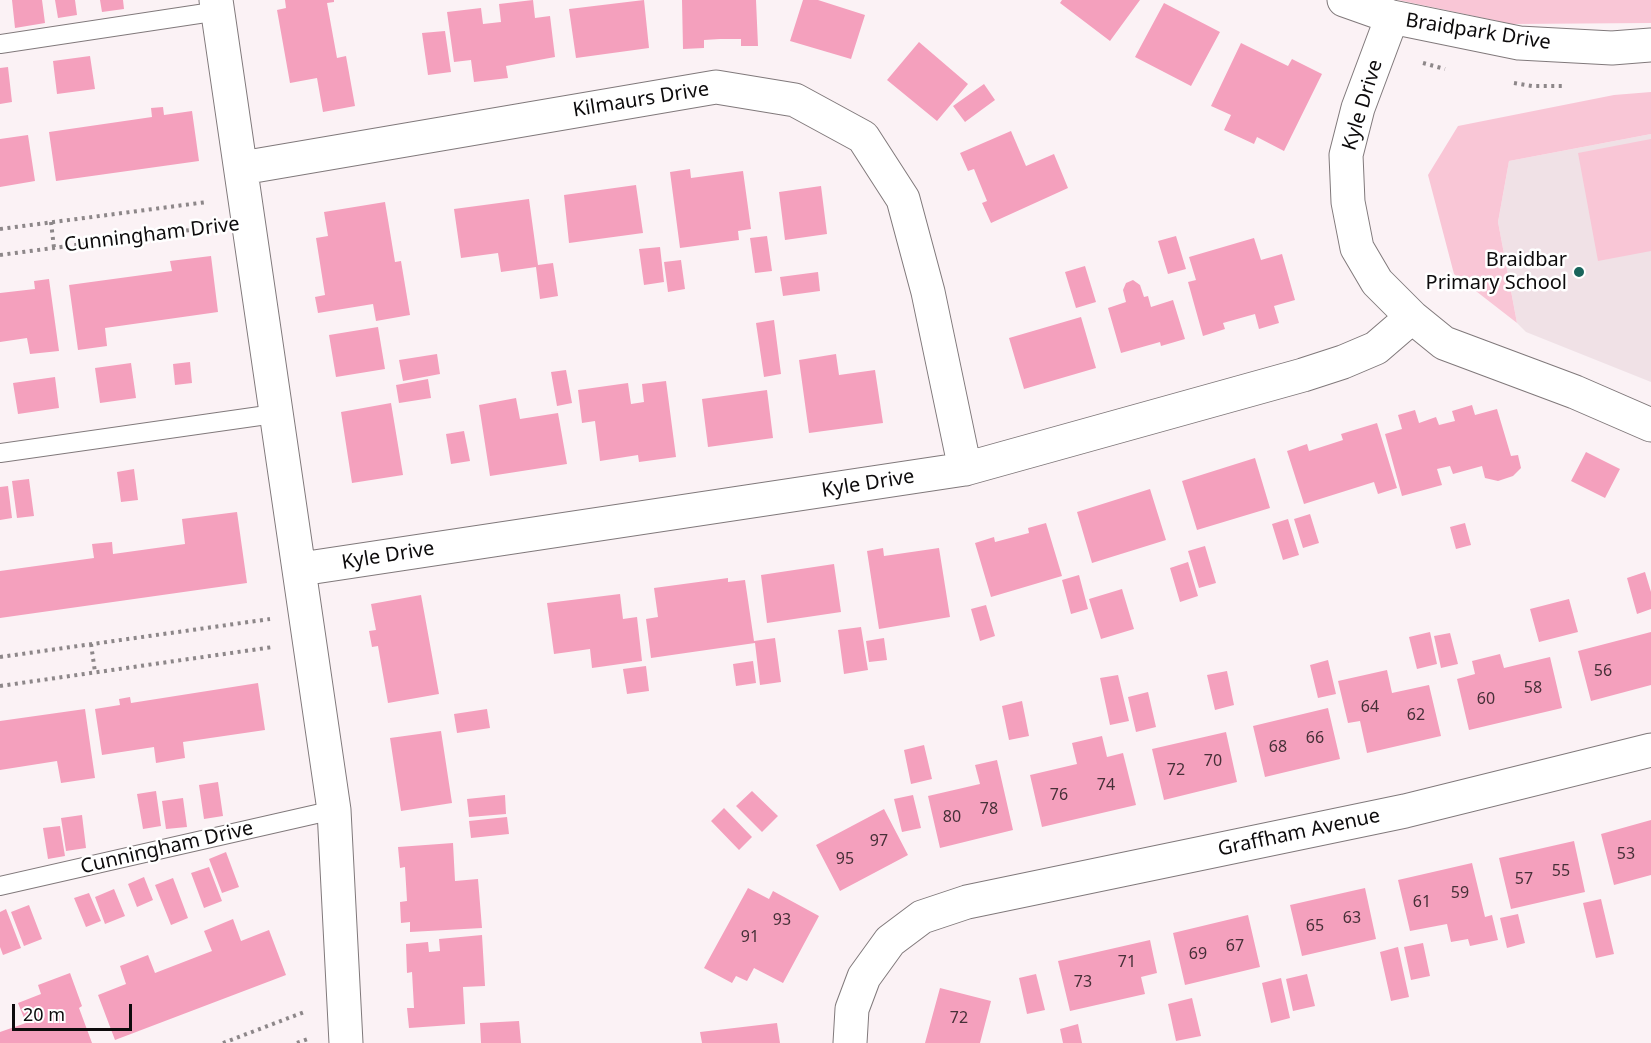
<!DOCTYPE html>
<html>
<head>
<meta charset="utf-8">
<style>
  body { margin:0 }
  #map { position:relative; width:1651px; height:1043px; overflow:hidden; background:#fbf2f5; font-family:"Noto Sans",sans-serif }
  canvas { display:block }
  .scale { position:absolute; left:12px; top:1004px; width:120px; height:27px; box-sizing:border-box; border:3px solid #0d0b0c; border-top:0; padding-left:8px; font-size:18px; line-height:21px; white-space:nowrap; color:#0d0b0c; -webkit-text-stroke:4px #fff; paint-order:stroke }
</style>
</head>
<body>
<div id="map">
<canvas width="1651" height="1043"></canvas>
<div class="scale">20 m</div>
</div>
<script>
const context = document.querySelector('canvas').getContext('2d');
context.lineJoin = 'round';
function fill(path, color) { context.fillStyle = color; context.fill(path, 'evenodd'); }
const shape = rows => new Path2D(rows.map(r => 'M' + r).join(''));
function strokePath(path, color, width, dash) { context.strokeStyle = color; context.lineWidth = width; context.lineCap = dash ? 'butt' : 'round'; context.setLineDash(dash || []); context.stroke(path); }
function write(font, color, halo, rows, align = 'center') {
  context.font = font + ' "Noto Sans",sans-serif'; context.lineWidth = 5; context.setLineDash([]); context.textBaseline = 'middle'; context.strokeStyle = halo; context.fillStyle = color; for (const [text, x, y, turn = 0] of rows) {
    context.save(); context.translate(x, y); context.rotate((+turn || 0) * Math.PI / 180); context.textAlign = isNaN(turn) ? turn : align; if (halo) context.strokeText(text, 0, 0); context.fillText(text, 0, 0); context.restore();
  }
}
const built = shape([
  [1651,134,1651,382,1526,332,1517,323,1498,222,1509,161]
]);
const green = shape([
  [1398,0,1651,0,1651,23,1512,24],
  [1651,92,1651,134,1509,161,1498,222,1517,323,1454,274,1428,175,1458,126,1614,95],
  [1651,139,1651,251,1598,261,1578,153]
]);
const building = shape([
  [12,0,42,0,45,23,15,28],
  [55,0,75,0,77,15,58,18],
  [100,0,123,0,124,9,102,12],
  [285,0,334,0,334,2,327,3,337,58,346,56,355,106,323,112,317,78,290,83,277,10,286,8],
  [533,0,535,18,550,16,555,57,506,66,508,78,474,82,471,60,454,62,447,12,481,8,483,24,501,22,499,4],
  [644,0,649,48,576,58,569,9],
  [682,0,756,0,758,46,741,46,741,39,720,39,704,40,704,48,683,49],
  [803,0,818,0,865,15,851,59,790,41],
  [1062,0,1140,0,1110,41,1060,3],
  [1164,3,1220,32,1191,86,1135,57],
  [445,31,451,72,428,75,422,33],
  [919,42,968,84,937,121,887,80],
  [1241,43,1288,66,1292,59,1322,74,1284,151,1257,137,1254,144,1224,130,1231,115,1211,106],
  [90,56,95,89,57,94,53,61],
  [8,67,12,102,0,104,0,68],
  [984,84,995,100,965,122,953,106],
  [163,107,164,115,192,111,199,161,56,181,49,132,152,117,151,108],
  [1011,131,1026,166,1054,154,1068,188,991,223,982,203,987,201,974,169,968,171,960,153],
  [28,135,35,181,0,187,0,139],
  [690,169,691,178,743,171,751,229,738,231,739,240,680,248,670,172],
  [636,185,643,233,569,243,564,195],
  [821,186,827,234,785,240,779,192],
  [529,199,538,265,553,263,558,296,540,299,536,267,501,272,498,253,461,258,454,209],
  [385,202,395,262,401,261,410,315,376,321,373,304,318,313,315,297,325,295,316,238,328,236,324,212],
  [767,236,772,271,755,273,750,238],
  [1176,236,1186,269,1168,274,1158,241],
  [1254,238,1261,260,1282,254,1295,300,1274,306,1279,323,1259,329,1255,314,1223,323,1225,329,1203,336,1188,282,1196,280,1189,257],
  [660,247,664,282,644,285,639,249],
  [211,256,218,312,105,328,107,346,78,350,69,285,172,271,170,261],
  [681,260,685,289,668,292,664,262],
  [1085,266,1096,302,1076,308,1065,272],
  [818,272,820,291,783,296,780,277],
  [49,279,59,351,30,354,27,338,0,342,0,293,35,289,34,281],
  [1133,280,1140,285,1144,297,1148,296,1151,307,1173,300,1185,339,1161,346,1160,342,1121,353,1108,308,1126,302,1123,290,1126,283],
  [1081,317,1096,368,1024,389,1009,338],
  [774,320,781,374,764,377,756,323],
  [378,327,385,369,336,377,329,335],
  [437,354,440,374,403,381,399,360],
  [836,354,839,375,875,370,883,423,809,433,799,360],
  [190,362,192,383,175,385,173,364],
  [131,363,136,398,100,403,95,368],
  [566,370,572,403,557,406,551,372],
  [55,377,59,408,18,414,13,383],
  [428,379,431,398,399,403,396,385],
  [666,381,676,457,639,462,638,455,600,461,595,421,582,423,578,390,628,383,631,404,644,402,642,384],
  [767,390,773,438,708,447,702,399],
  [516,398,520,419,558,413,567,464,490,476,479,405],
  [391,403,403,475,352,483,341,412],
  [1472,405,1475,415,1497,409,1511,456,1518,455,1521,468,1513,476,1498,481,1485,478,1482,466,1453,474,1450,466,1437,469,1442,485,1402,496,1385,434,1402,429,1398,415,1415,410,1419,423,1436,417,1439,425,1455,421,1452,411],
  [1377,423,1397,488,1378,494,1374,482,1304,504,1287,451,1307,444,1309,451,1343,440,1341,434],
  [464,431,470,461,451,464,446,434],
  [1586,452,1620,469,1605,498,1571,481],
  [1255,458,1270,508,1197,530,1182,481],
  [134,469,138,500,121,502,117,472],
  [29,479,34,516,17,518,12,481],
  [8,486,12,518,0,520,0,487],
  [1150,489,1166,540,1092,563,1077,512],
  [237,512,247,583,0,618,0,571,94,558,92,544,112,542,113,554,185,544,182,519],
  [1310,514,1319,543,1303,548,1294,519],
  [1288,519,1299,555,1283,560,1272,524],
  [1046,523,1062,576,991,597,975,543,994,537,995,542,1029,533,1028,528],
  [1465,523,1471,545,1456,549,1450,527],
  [1205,546,1216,583,1199,588,1188,551],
  [883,548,884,556,939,548,950,617,879,629,867,551],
  [1188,562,1198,596,1180,602,1170,568],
  [834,564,841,612,767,623,761,575],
  [1645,572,1651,592,1651,609,1637,614,1627,578],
  [1079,575,1088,609,1071,614,1062,580],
  [728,578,728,582,745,580,754,641,775,638,781,682,760,685,755,643,651,658,646,619,658,617,654,588],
  [1122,589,1134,629,1101,639,1089,599],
  [620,594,623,619,637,617,642,661,592,668,590,649,554,654,547,603],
  [421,595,439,694,388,703,378,646,372,647,369,631,376,630,371,604],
  [1569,599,1578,632,1539,642,1530,609],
  [986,605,995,636,980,641,971,609],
  [861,627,868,670,844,674,838,630],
  [1430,632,1437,664,1417,669,1409,637],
  [1651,632,1651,685,1591,701,1578,651],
  [1450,633,1458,664,1441,668,1434,636],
  [884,638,887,660,869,662,866,641],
  [1500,654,1504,668,1550,657,1562,708,1469,730,1457,679,1475,674,1472,661],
  [1328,660,1336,694,1318,698,1310,665],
  [753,661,756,683,736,686,733,664],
  [646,666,649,691,627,694,623,669],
  [1387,670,1392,693,1429,685,1441,736,1367,753,1360,721,1348,723,1338,681],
  [1227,671,1234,705,1215,710,1207,675],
  [1118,675,1129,721,1110,725,1100,678],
  [258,683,265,730,183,742,185,758,156,763,154,747,102,755,95,709,120,705,119,699,130,697,131,703],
  [1148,692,1156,727,1136,732,1128,697],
  [1022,701,1029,736,1009,740,1002,706],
  [1328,708,1340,759,1265,777,1253,726],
  [85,709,95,778,61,783,57,761,0,770,0,721],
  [487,709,490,728,457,733,454,714],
  [441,731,452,803,401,811,390,738],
  [1226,732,1237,782,1164,800,1152,749],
  [1102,736,1107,757,1123,753,1136,805,1042,827,1030,775,1077,764,1072,743],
  [924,745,932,779,911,784,904,750],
  [997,760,1013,830,940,848,928,796,980,784,975,765],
  [218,782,223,816,204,819,199,785],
  [156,791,161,826,143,829,137,794],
  [752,791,778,816,762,832,736,806],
  [505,795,506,814,469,817,467,799],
  [913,795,921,828,902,832,894,799],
  [183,798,187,827,166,829,162,801],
  [724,808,752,837,739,850,711,821],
  [884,809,908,855,840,891,816,845],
  [82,815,86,848,66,851,61,818],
  [507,817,509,834,471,838,469,821],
  [1651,820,1651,875,1614,885,1601,834],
  [60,826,65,856,48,859,43,828],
  [1574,841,1585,892,1511,909,1499,858],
  [453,843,455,881,478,879,482,928,410,932,410,922,401,923,400,902,407,901,405,867,400,868,398,847],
  [226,852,239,887,222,893,209,859],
  [1472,863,1485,917,1492,915,1498,940,1470,946,1468,939,1451,942,1447,924,1410,931,1398,880],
  [209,867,222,901,204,908,191,873],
  [144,877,153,900,137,907,128,884],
  [173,878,188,918,171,925,155,885],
  [748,888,769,899,773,891,819,916,783,983,754,968,747,981,736,976,732,983,704,968],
  [1365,888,1376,939,1302,956,1290,905],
  [114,889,125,916,105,924,95,897],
  [89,893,101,921,86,927,74,898],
  [1601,899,1614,954,1596,958,1583,903],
  [29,905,42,939,24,946,11,912],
  [6,909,21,948,3,955,0,947,0,912],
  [1518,914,1525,943,1507,948,1500,918],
  [1248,915,1260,967,1185,985,1173,933],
  [233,919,241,941,269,930,286,975,115,1040,98,995,126,984,120,966,148,955,155,973,212,951,204,931],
  [482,935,485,986,463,987,465,1024,409,1028,407,1008,414,1008,412,972,407,973,406,944,428,942,429,952,440,951,439,939],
  [1150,940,1157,973,1141,977,1145,994,1070,1011,1058,961],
  [1423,943,1430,976,1411,980,1404,947],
  [1398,947,1409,997,1391,1001,1380,952],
  [70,973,82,1006,79,1008,92,1043,0,1043,0,1032,26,1023,18,1003,41,994,38,985],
  [1036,974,1045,1010,1027,1014,1019,978],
  [1307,974,1315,1006,1293,1011,1286,979],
  [1281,978,1290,1018,1271,1023,1262,983],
  [940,988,991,1001,980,1043,925,1043],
  [1192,998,1201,1036,1176,1041,1168,1004],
  [519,1021,521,1043,481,1043,480,1023],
  [777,1023,780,1043,702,1043,700,1032],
  [1078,1024,1082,1043,1063,1043,1060,1029]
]);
const path = shape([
  [1423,63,1445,69],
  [1514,83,1532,86,1563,86],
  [51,222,54,248],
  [0,229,207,202],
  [0,255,213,227],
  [91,644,95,672],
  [0,657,270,619],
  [0,686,273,647],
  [223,1043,307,1011],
  [297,1043,308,1039]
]);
const lane = shape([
  [0,44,219,11],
  [0,453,274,414],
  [0,886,334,810]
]);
const street = shape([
  [216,0,334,810,346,1043],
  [1344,0,1392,17,1519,43,1612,48,1651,45],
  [1392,17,1358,108,1346,155,1348,202,1357,248,1377,282,1412,317],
  [242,168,716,87,795,100,863,137,903,199,928,292,965,469],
  [301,569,965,469,1303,375,1343,362,1376,348,1412,317,1444,343,1575,392,1651,425],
  [850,1043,852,1009,864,977,890,941,922,917,967,902,1405,811,1651,750]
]);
const markers = [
  [1579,272,6,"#19645b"]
];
const numberNames = [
  ["56",1603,671],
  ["58",1533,688],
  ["60",1486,699],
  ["64",1370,707],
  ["62",1416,715],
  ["66",1315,738],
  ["68",1278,747],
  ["70",1213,761],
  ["72",1176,770],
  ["74",1106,785],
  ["76",1059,795],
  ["78",989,809],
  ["80",952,817],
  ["97",879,841],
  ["53",1626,854],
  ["95",845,859],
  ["55",1561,871],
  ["57",1524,879],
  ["59",1460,893],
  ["61",1422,902],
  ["63",1352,918],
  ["93",782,920],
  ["65",1315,926],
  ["91",750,937],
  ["67",1235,946],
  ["69",1198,954],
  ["71",1127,962],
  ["73",1083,982],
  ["72",959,1018]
];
const streetNames = [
  ["Braidpark Drive",1478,32,9],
  ["Kilmaurs Drive",641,100,-9],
  ["Kyle Drive",1363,105,-73],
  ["Cunningham Drive",152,235,-7],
  ["Kyle Drive",868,484,-9],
  ["Kyle Drive",388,556,-9],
  ["Graffham Avenue",1299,833,-12],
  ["Cunningham Drive",167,848,-13]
];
const poiNames = [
  ["Braidbar",1567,260],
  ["Primary School",1567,283]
];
fill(built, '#f0e1e6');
fill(green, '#f9c6d6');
fill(building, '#f4a0bd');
strokePath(lane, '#80797b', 20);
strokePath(street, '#80797b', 35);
strokePath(path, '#8d8789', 4, [3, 4.5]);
strokePath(lane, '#fff', 18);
strokePath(street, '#fff', 33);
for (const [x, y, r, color] of markers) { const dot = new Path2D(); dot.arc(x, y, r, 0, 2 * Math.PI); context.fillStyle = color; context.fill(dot); strokePath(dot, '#fff', 2); }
write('16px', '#473038', null, numberNames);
write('20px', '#0d0b0c', '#fff', streetNames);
write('20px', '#0d0b0c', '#fff', poiNames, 'right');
</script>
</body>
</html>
